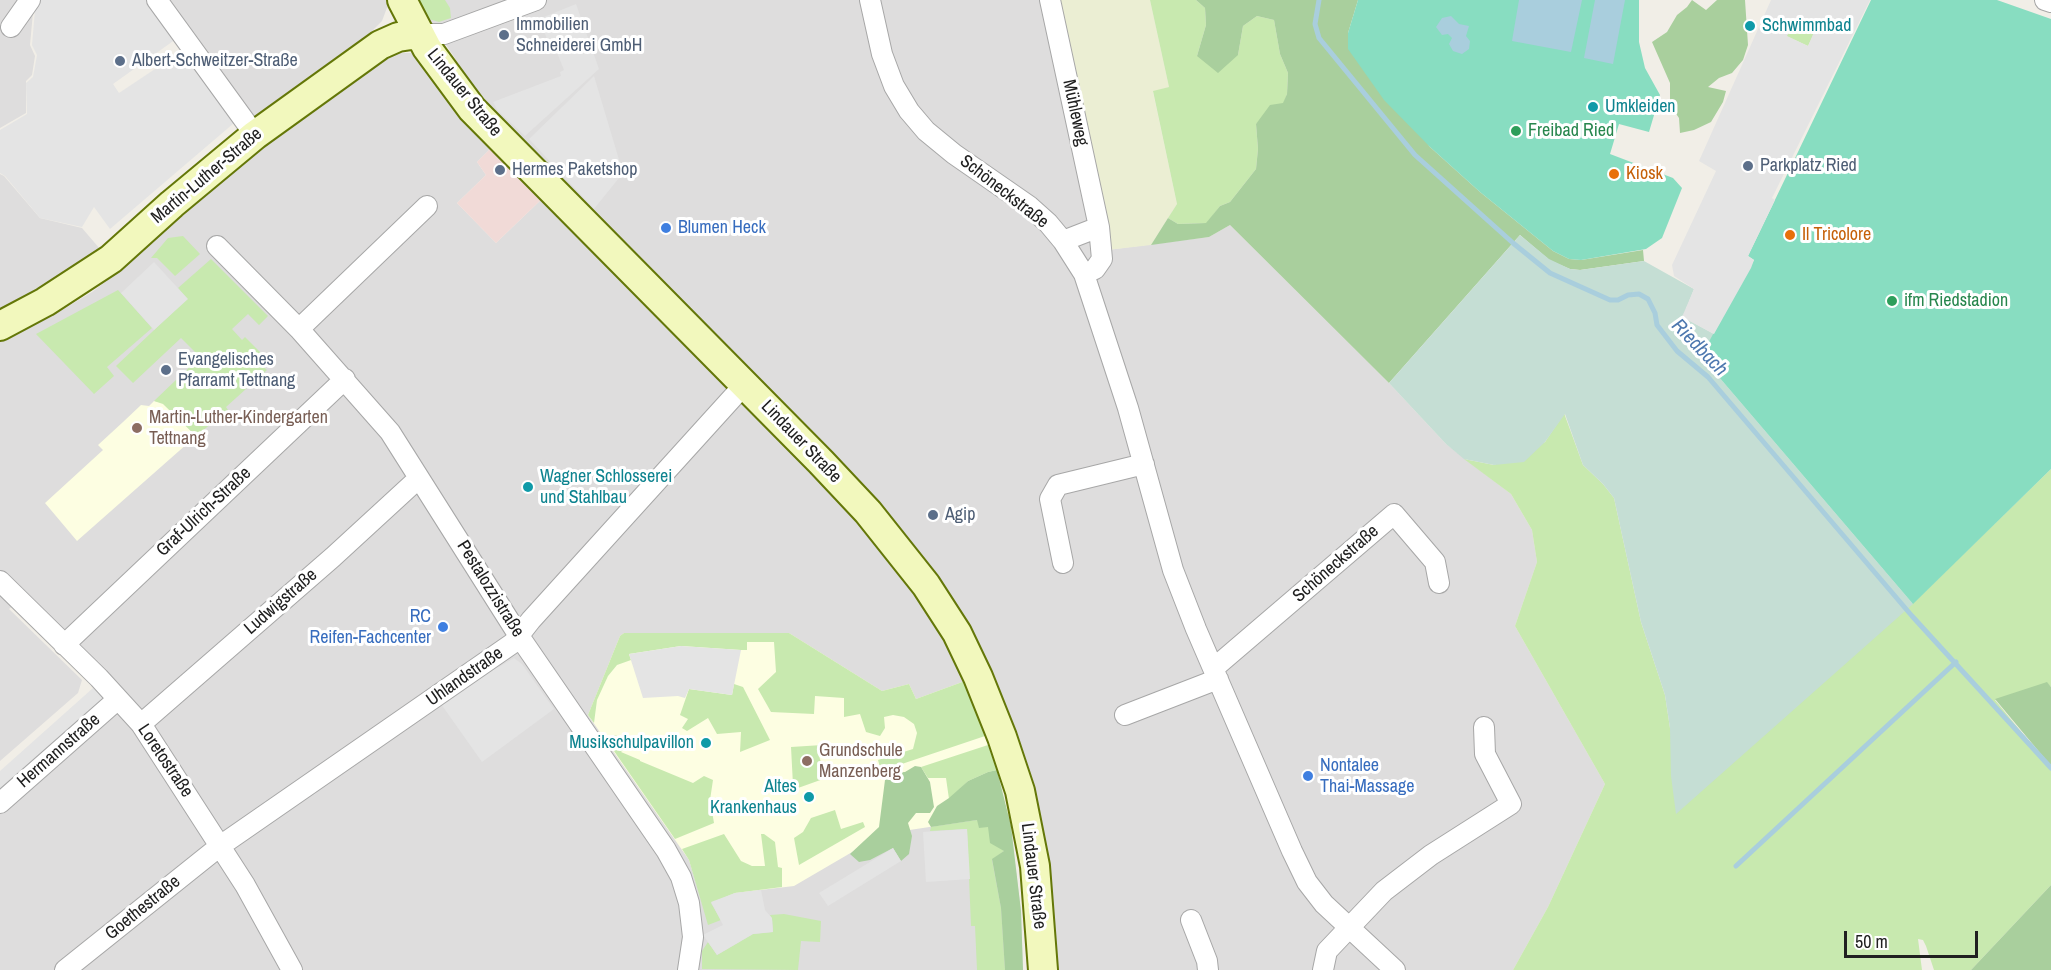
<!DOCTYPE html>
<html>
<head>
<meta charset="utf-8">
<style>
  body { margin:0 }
  #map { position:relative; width:2051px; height:970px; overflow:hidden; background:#f1eee7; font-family:"Archivo Narrow",sans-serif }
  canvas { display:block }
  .scale { position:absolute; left:1844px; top:931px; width:134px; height:27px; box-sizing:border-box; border:3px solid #202020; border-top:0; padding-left:8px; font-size:18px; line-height:21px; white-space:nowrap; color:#202020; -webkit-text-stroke:4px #fff; paint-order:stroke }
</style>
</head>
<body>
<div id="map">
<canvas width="2051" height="970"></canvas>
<div class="scale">50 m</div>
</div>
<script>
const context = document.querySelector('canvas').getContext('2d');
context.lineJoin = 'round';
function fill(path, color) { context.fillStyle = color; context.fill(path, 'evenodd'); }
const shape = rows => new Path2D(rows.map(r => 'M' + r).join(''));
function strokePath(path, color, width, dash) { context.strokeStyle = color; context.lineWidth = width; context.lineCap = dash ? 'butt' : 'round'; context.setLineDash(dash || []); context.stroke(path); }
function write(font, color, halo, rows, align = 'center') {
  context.font = font + ' "Archivo Narrow",sans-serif'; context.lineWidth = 6; context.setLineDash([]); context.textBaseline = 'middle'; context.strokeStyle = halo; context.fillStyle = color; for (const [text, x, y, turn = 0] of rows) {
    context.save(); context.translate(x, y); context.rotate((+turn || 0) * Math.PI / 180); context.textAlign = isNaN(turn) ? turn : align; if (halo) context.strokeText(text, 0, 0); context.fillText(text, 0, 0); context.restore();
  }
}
const residential = shape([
  [0,0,24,0,33,12,30,45,35,56,32,75,26,81,26,113,0,128],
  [169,0,387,0,388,5,382,21,367,36,253,119],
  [415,0,1055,0,1107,250,1209,237,1230,225,1389,383,1446,444,1511,494,1532,530,1537,562,1515,626,1605,784,1548,907,1513,970,1052,970,971,638,479,100,453,55],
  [399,53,413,53,424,63,494,145,477,162,486,175,457,203,496,243,545,196,884,547,942,631,965,681,997,770,1009,815,1021,911,1023,970,0,970,0,810,117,687,24,596,9,609,82,680,78,693,0,761,0,340,62,310,92,292,125,267,160,232,262,143,381,59],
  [0,174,4,176,40,218,82,228,100,249,39,293,0,314]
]);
const commercial = shape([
  [494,145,545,196,496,243,457,203,486,175,477,162]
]);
const education = shape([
  [154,401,163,403,196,436,77,541,45,503,103,450,98,445,123,422,141,405,149,406],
  [624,633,789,633,882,691,909,684,916,699,965,681,997,770,1009,815,883,834,794,886,735,893,703,905,689,860,588,715,620,636]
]);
const farmland = shape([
  [1055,0,1150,0,1169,87,1153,92,1177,204,1151,245,1107,250]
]);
const grass = shape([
  [418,0,445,0,450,8,451,18,439,22,429,19],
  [1150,0,1196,0,1205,8,1206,25,1197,56,1238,55,1243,26,1257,16,1274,20,1280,54,1288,73,1287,94,1284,103,1256,124,1258,149,1256,169,1230,202,1220,206,1207,223,1178,224,1168,218,1177,204,1153,91,1169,87],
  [1794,22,1815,32,1808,46,1786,36],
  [183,236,200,254,175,276,157,258,151,258,168,238],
  [211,259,268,316,259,325,248,314,232,329,242,340,245,337,261,353,255,358,267,370,226,407,228,410,196,436,163,404,154,401,200,357,181,338,133,383,116,366,187,299,178,288],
  [118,290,152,328,107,367,114,376,94,394,36,334],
  [1564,413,1583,465,1603,484,1614,498,1641,622,1665,695,1670,728,1912,604,2051,469,2051,687,2047,683,1995,700,2051,768,2051,885,1971,970,1934,970,1926,946,1923,940,1918,939,1922,970,1513,970,1548,907,1605,784,1515,626,1537,562,1532,530,1511,494,1464,459,1494,465,1545,442],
  [624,633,789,633,882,691,909,684,916,699,965,681,985,736,881,771,878,760,913,749,917,733,914,724,904,717,893,715,884,717,885,728,880,736,866,732,860,714,844,717,844,698,815,696,814,714,771,712,758,689,776,672,774,642,747,642,747,650,741,650,681,646,629,654,631,660,617,665,608,676,597,700,594,723,588,715,620,636],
  [734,684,743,687,770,740,740,752,741,732,717,734,708,718,687,731,682,728,688,719,680,715,689,689,732,695],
  [614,735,632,740,621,752,640,760,640,761,693,783,704,776,713,780,710,800,714,823,675,839,614,751],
  [838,744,840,749,819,756,826,778,798,788,793,785,791,747],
  [988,745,997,770,988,772,968,781,949,799,946,778,928,778,921,767],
  [835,810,841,829,863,822,865,827,799,865,794,838,803,832,811,818],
  [977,820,988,827,1004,851,992,860,1001,908,1005,970,977,970,975,926,971,926,967,829,930,831,931,827],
  [724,834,741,861,752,866,765,866,761,834,764,834,775,842,778,867,782,868,782,887,735,893,711,903,721,920,708,925,689,860,682,849],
  [784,914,821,921,820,942,801,941,798,970,702,969,702,951,708,942,717,955,753,934,773,932,772,919,770,915]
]);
const forest = shape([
  [1196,0,1358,0,1348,33,1430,147,1480,192,1553,251,1569,259,1581,260,1643,250,1644,261,1580,270,1570,269,1549,260,1520,235,1389,383,1230,225,1209,237,1151,245,1168,218,1178,224,1206,223,1220,206,1230,202,1256,169,1258,149,1256,124,1270,105,1283,103,1287,94,1288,73,1280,54,1274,20,1257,16,1243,26,1238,55,1218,73,1197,56,1206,25,1205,8],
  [1692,0,1706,10,1717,0,1745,0,1748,45,1743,60,1732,73,1719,78,1708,87,1726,91,1723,102,1711,122,1694,130,1680,133,1679,118,1670,105,1670,83,1652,42,1667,32,1677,15,1687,7],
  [2047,682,2051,687,2051,766,1995,699],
  [915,766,921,767,930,782,934,807,930,813,916,813,908,823,912,836,909,854,901,861,893,848,870,860,859,862,850,854,879,827,885,780,893,773,905,772],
  [997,770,1011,826,1021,911,1023,970,1005,970,1001,908,992,859,1004,851,990,843,988,827,979,828,977,820,931,827,928,822,937,806,949,798,968,781,988,772],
  [2051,885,2051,970,1971,970]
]);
const wetland = shape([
  [1520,235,1549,259,1570,269,1580,270,1644,261,1694,289,1683,317,1714,334,1701,356,1913,604,1676,814,1671,776,1670,728,1665,695,1641,622,1614,498,1603,484,1583,465,1565,414,1545,442,1524,462,1494,465,1464,459,1446,444,1389,383]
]);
const pitch = shape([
  [1358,0,1639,0,1639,42,1645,68,1660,95,1649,132,1619,124,1610,154,1673,178,1682,188,1662,238,1646,249,1581,260,1569,259,1553,251,1480,192,1430,147,1384,100,1348,49,1348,33],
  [1871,0,1997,0,2051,19,2051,469,1913,604,1701,356,1754,260,1748,256]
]);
const parking = shape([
  [41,0,149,0,176,39,113,84,119,93,182,51,234,123,110,229,94,207,82,227,40,218,5,176,0,173,0,130,27,114,26,83,33,77,37,55,32,45,35,10],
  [1771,0,1870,0,1772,198,1775,200,1748,256,1754,260,1751,268,1714,334,1682,317,1694,289,1674,276,1672,265,1716,171,1699,161],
  [1794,22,1814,32,1808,46,1787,36],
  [576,4,599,69,525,136,498,111,493,102,561,76,560,72,564,70,553,43,549,44,539,19],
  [594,76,623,173,594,209,529,139],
  [154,262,188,299,154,330,121,293],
  [681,646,741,650,732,695,689,689,685,698,678,696,643,698,629,654],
  [514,658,522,664,554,709,482,762,441,704,497,665,499,667],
  [93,688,108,701,0,795,0,771],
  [967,829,970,879,926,882,923,832],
  [893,848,901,861,828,906,819,893],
  [761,890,765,910,772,918,773,932,753,934,717,955,703,935,723,925,711,902,735,893]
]);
const water = shape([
  [1519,0,1582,0,1571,52,1512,41],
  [1595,0,1625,0,1613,64,1584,58],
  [1451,16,1459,24,1469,26,1466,36,1470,41,1469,49,1462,54,1453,51,1449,44,1452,38,1448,34,1442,35,1436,27,1442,18]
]);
const stream = shape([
  [1319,0,1315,24,1319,38,1415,155,1513,243,1550,273,1610,300,1618,300,1628,295,1639,294,1648,299,1655,313,1657,325,1677,351,1708,377,1912,616,2051,768],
  [1736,866,1956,662]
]);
const street = shape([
  [157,0,255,135],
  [870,0,882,54,894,86,909,111,926,131,954,154,1029,206,1048,223,1063,241,1084,274,1128,408,1173,570,1196,629,1292,851,1307,882,1324,904,1395,970],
  [1050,0,1099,227,1102,259,1095,269,1084,274],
  [2045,0,2051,2],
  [11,27,30,0],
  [418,34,444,34,536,0],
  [1063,241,1099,227],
  [217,246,299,329,390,432,519,636,666,850,681,877,689,903,693,937,688,970],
  [299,329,427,206],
  [1063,563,1050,499,1058,485,1144,464],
  [0,581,99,678,141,724,245,885,292,970],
  [64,645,345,379],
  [1214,668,1394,514,1435,562,1439,583],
  [1125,715,1218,679],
  [141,724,333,557,419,478],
  [0,803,118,699],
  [1191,920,1207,961,1208,970],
  [65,970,220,846,513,643,531,620,744,385],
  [1323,970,1327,951,1384,891,1431,855,1511,804,1485,754,1484,727]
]);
const secondary = shape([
  [402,0,427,48,472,109,821,462,868,512,926,585,957,633,978,677,1002,737,1020,791,1035,866,1043,970],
  [0,326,45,302,111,259,172,204,255,135,380,45,398,37,418,34]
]);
const markers = [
  [1750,26,6,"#0f9aa8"],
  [504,35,6,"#5c6f8a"],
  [120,61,6,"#5c6f8a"],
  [1593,107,6,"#0f9aa8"],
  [1516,131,6,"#2e9e5b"],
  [1748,166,6,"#5c6f8a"],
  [500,170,6,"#5c6f8a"],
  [1614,174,6,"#e8710a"],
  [666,228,6,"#3f7fe0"],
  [1790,235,6,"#e8710a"],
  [1892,301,6,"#2e9e5b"],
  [166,370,6,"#5c6f8a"],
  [137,428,6,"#8d6e63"],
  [528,487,6,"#0f9aa8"],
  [933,515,6,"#5c6f8a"],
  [443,627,6,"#3f7fe0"],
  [706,743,6,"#0f9aa8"],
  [807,761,6,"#8d6e63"],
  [1308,776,6,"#3f7fe0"],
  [809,797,6,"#0f9aa8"]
];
const serviceNames = [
  ["Immobilien",516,25],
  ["Schneiderei GmbH",516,46],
  ["Albert-Schweitzer-Straße",132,61],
  ["Parkplatz Ried",1760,166],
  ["Hermes Paketshop",512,170],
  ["Evangelisches",178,360],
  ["Pfarramt Tettnang",178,381],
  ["Agip",945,515]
];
const cultureNames = [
  ["Schwimmbad",1762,26],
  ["Umkleiden",1605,107],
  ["Wagner Schlosserei",540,477],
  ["und Stahlbau",540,498],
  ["Musikschulpavillon",694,743,"right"],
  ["Altes",797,787,"right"],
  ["Krankenhaus",797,808,"right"]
];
const streetNames = [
  ["Lindauer Straße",464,93,51],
  ["Mühleweg",1075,113,78],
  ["Martin-Luther-Straße",207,176,-40],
  ["Schöneckstraße",1004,192,38],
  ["Lindauer Straße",801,442,46],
  ["Graf-Ulrich-Straße",204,512,-43],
  ["Schöneckstraße",1336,564,-41],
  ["Pestalozzistraße",490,589,58],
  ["Ludwigstraße",281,602,-41],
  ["Uhlandstraße",465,677,-35],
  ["Hermannstraße",59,751,-41],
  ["Loretostraße",165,761,56],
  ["Lindauer Straße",1033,876,83],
  ["Goethestraße",143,908,-39]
];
const leisureNames = [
  ["Freibad Ried",1528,131],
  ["ifm Riedstadion",1904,301]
];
const foodNames = [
  ["Kiosk",1626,174],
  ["Il Tricolore",1802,235]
];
const shopNames = [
  ["Blumen Heck",678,228],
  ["RC",431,617,"right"],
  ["Reifen-Fachcenter",431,638,"right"],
  ["Nontalee",1320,766],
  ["Thai-Massage",1320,787]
];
const educationNames = [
  ["Martin-Luther-Kindergarten",149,418],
  ["Tettnang",149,439],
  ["Grundschule",819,751],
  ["Manzenberg",819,772]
];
const waterNames = [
  ["Riedbach",1699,348,46]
];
fill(residential, '#dedddd');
fill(commercial, '#f1dad7');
fill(education, '#fdfee2');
fill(farmland, '#ebeed3');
fill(grass, '#c8e9af');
fill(forest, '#a9cf9d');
fill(wetland, '#c5ded4');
fill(pitch, '#88ddc1');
fill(parking, '#e4e4e4');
fill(water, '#a9cedd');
strokePath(stream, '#a9cedd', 5);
strokePath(street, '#a7a7a7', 22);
strokePath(secondary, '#647708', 32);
strokePath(street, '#fff', 20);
strokePath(secondary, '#f2f8bd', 28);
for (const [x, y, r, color] of markers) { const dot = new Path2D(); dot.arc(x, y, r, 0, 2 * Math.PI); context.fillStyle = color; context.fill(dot); strokePath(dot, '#fff', 2); }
write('18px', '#4e5e75', '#fff', serviceNames, 'left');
write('18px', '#0d838f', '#fff', cultureNames, 'left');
write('18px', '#202020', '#fff', streetNames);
write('18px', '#27864d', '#fff', leisureNames, 'left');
write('18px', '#c56008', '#fff', foodNames, 'left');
write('18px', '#366cbe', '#fff', shopNames, 'left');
write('18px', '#785e54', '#fff', educationNames, 'left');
write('italic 20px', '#4e78af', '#fff', waterNames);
</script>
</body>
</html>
